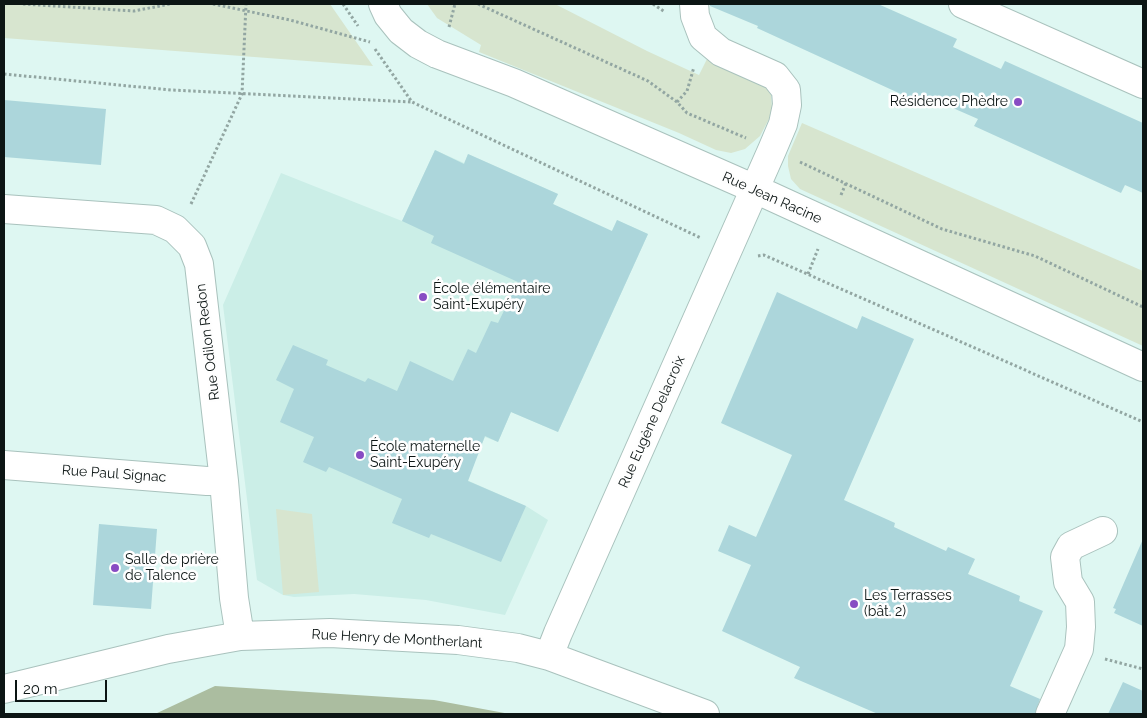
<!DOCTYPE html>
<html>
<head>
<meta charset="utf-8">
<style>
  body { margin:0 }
  #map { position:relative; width:1147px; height:718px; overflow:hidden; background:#def7f2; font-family:Raleway,sans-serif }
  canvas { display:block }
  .frame { position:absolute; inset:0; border:5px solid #0c1514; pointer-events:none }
  .scale { position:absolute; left:15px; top:680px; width:92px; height:22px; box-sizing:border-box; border:2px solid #0c1514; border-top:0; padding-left:6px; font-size:15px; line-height:18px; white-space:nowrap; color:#0c1514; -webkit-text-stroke:4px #fefefe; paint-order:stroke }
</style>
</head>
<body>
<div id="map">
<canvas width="1147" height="718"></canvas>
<div class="frame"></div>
<div class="scale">20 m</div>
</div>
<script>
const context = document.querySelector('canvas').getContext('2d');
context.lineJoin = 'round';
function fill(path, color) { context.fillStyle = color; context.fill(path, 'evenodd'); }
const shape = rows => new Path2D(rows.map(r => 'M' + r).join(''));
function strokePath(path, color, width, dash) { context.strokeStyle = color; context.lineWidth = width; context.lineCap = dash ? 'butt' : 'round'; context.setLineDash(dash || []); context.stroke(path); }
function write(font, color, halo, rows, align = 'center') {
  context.font = font + ' Raleway,sans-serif'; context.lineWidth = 5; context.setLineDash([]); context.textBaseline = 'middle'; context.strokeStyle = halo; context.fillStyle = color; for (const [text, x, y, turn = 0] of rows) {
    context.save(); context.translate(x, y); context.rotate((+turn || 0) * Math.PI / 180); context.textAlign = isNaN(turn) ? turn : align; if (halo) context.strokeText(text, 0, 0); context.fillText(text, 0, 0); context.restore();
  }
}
const built = shape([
  [435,150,464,163,468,154,558,194,553,204,607,241,617,220,648,234,558,432,511,412,498,442,485,437,480,448,453,474,526,506,548,520,505,615,426,600,354,594,294,597,283,595,257,580,223,305,281,173,402,221]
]);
const green = shape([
  [4,4,330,4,373,66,4,38],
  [427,4,555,4,647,51,699,75,707,59,764,84,771,95,772,108,769,119,760,136,745,149,731,153,716,150,679,133,479,52,481,45,437,18],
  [802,123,1143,271,1143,346,800,189,791,179,788,166,788,156],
  [276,509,312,514,319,592,283,595]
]);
const forest = shape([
  [215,686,434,700,510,714,155,714]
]);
const building = shape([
  [710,4,878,4,957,39,953,47,1001,69,1005,61,1143,123,1143,193,1125,185,1121,193,974,126,978,119,930,98,927,106,757,28,758,26,710,6],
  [4,100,106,109,101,165,4,157],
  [435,150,464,164,468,154,558,194,553,204,612,231,617,220,648,234,558,432,511,412,498,442,485,436,468,481,526,506,501,562,431,534,429,538,392,523,402,499,329,467,326,472,303,462,314,437,280,422,294,389,276,380,293,345,328,360,326,365,365,382,368,378,397,391,410,361,453,381,468,349,476,353,491,321,498,323,518,282,431,243,434,236,402,221],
  [777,292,857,329,862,316,914,339,844,500,895,523,894,527,946,551,948,547,975,559,968,574,1020,596,1019,601,1043,611,1010,686,1040,699,1035,714,878,714,794,678,800,667,722,631,751,565,718,551,729,525,756,537,792,455,721,423],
  [99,524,157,529,151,609,93,605],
  [1143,539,1143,626,1114,613,1116,609,1113,608],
  [1123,682,1143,691,1143,714,1108,714]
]);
const path = shape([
  [23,4,134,11,170,4],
  [213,4,290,20,370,42],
  [343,4,358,26],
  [478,4,648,81,677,102,687,113,746,138],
  [653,4,665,12],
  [449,27,455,4],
  [375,49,412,102,701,238],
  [4,74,171,90,412,102],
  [677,102,687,91,694,67],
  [800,162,942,229,1035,256,1143,307],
  [841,195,846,183],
  [191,204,242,94,246,4],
  [758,256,764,255,1143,422],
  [808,274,818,249],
  [1105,659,1143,669]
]);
const minor = shape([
  [383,4,388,15,401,31,418,44,437,54,514,83,755,189,1143,367],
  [963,4,1143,84],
  [4,209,156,220,175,229,192,246,199,264,224,481,234,598,240,636],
  [4,465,207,481,224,481],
  [549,656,558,633,772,150,783,124,787,105,786,90,775,76,721,52,703,37,695,16,694,4],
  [4,689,168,649,240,636,330,633,458,640,518,648,549,656,705,714],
  [1050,714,1079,649,1081,627,1080,602,1068,582,1065,557,1071,546,1103,531]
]);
const markers = [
  [1018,102,5,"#884cc3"],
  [423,297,5,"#884cc3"],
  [360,455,5,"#884cc3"],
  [115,568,5,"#884cc3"],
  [854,604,5,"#884cc3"]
];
const poiNames = [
  ["Résidence Phèdre",1008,102,"right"],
  ["École élémentaire",433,289],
  ["Saint-Exupéry",433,305],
  ["École maternelle",370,447],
  ["Saint-Exupéry",370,463],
  ["Salle de prière",125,560],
  ["de Talence",125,576],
  ["Les Terrasses",864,596],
  ["(bât. 2)",864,612]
];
const streetNames = [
  ["Rue Jean Racine",772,198,24],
  ["Rue Odilon Redon",208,342,-97],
  ["Rue Eugène Delacroix",652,422,-66],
  ["Rue Paul Signac",114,474,4],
  ["Rue Henry de Montherlant",397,639,3]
];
fill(built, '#cbeee7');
fill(green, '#d7e5cf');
fill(forest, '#abbda0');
fill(building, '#acd6db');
strokePath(minor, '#a9c2bd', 30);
strokePath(path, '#92a6a2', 3, [2.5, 2.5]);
strokePath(minor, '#fff', 28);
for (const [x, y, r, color] of markers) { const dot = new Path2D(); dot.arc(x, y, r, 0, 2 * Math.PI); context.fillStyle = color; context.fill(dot); strokePath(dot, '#fefefe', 2); }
write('14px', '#0c1514', '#fefefe', poiNames, 'left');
write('14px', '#0c1514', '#fefefe', streetNames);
</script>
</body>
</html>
